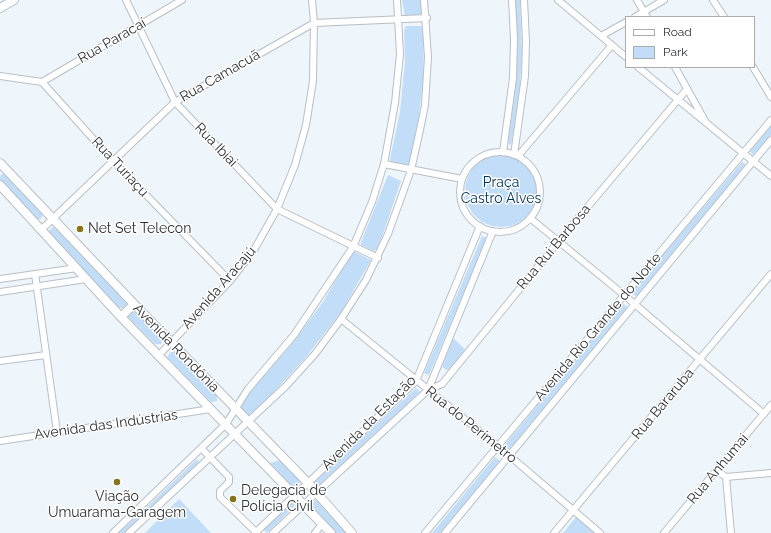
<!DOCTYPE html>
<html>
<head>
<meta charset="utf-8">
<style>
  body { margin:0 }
  #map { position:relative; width:771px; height:533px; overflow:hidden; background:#eef5fb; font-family:Raleway,sans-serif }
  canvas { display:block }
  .legend { position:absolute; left:625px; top:16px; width:130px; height:52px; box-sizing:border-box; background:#fff; border:1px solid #abacad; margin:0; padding:5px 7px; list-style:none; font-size:12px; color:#2d2f32 }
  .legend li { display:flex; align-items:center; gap:8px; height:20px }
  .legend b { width:20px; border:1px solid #abacad }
</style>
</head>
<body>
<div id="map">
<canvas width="771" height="533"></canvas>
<ul class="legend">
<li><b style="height:5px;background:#fff"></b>Road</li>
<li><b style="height:11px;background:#c2ddf7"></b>Park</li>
</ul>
</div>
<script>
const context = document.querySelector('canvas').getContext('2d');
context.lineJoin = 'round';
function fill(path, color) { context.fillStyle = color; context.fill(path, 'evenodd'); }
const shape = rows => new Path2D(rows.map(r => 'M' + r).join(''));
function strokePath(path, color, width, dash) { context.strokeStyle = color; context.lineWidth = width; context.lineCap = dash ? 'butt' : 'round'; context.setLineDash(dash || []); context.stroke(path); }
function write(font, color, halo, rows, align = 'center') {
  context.font = font + ' Raleway,sans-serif'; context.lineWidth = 3; context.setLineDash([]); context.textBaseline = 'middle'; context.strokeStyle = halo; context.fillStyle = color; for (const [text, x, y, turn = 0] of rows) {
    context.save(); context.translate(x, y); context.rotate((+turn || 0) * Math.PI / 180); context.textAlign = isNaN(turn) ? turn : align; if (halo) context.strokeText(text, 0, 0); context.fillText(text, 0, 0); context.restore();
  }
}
const green = shape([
  [402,0,421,0,422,17,405,17],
  [515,0,520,0,522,51,519,100,511,145,508,143,514,100,517,50],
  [406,26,421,26,424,31,423,83,419,114,410,164,407,165,391,162,390,159,400,112,405,62,404,31],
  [771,126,771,135,753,155,750,151],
  '465 191a36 36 0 1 1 72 0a36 36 0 1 1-72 0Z',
  [742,162,748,166,637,297,631,292],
  [5,172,43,213,41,219,36,219,0,181,0,176],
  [388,175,401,181,383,234,376,250,373,251,361,245,361,242],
  [52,227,55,228,127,302,126,306,123,308,119,308,48,233],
  [482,236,487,238,429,375,424,373],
  [353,251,371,260,341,312,306,357,274,392,248,416,239,408,255,385,291,345,323,302],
  [622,303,628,308,509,450,504,446],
  [134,309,163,339,161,344,155,344,128,317,128,315],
  [453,338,465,349,451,368,447,370,442,367],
  [171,352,174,352,217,395,217,401,211,402,167,357],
  [416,388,420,392,317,487,313,483],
  [495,457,501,462,441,533,432,533],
  [197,459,199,462,149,509,147,507],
  [281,460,300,480,298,486,292,486,270,463],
  [179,499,211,533,145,533],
  [317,500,320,501,348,533,336,533,312,506,313,502],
  [292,501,296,505,267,533,263,529],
  [141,512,144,514,124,533,118,533],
  [576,517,595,533,563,533]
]);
const minor = shape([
  [126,0,175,102,277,209,378,258],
  [558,0,626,57],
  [637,0,647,17],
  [713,0,724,17],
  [635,17,664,0],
  [601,36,626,22],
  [638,67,771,176],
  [675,67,705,121],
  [753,67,771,97],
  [0,76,42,82,113,161,230,281],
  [42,82,182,0],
  [503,152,513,78,514,39,512,0],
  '460 192a40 40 0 1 1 80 0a40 40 0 1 1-80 0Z',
  [514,155,525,76,526,41,524,0],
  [518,156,612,45],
  [384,164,462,179],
  [530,218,624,295,764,414],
  [42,229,175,102,314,23,427,18],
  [35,274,57,432],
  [0,279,77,268],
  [0,292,86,279],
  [341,319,498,446,600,533],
  [159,355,230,281,254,250,277,209,295,165,306,125,313,81,314,23,312,0],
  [0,361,46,355],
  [428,390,442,384,558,242,687,89],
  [0,441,211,409],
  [202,449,229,477,229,482,220,491,220,497,257,533],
  [717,471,726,477,771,473],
  [726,477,731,533],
  [113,533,226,424,248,389,294,335,353,247,372,202,384,164,395,103,400,54,397,0],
  [129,533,286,386,315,354,341,319,366,280,388,234,411,170,420,130,425,105,428,57,424,0],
  [255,533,416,381,480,226],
  [273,533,428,390,493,231],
  [315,533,322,524],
  [425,533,771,120],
  [445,533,771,140],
  [554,533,771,274],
  [664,533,771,405]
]);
const major = shape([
  [0,8,14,0],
  [0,163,134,304,308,483,352,533],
  [0,185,121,317,331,533],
  [121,317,134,304]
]);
const markers = [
  [80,229,4,"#867416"],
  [117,482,4,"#867416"],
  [233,499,4,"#867416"]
];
const streetNames = [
  ["Rua Paracaí",112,41,-30],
  ["Rua Camacuã",220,76,-30],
  ["Rua Ibiai",216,145,46],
  ["Rua Turiaçu",120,167,47],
  ["Rua Rui Barbosa",554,247,-50],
  ["Avenida Aracajú",219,288,-49],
  ["Avenida Rio Grande do Norte",598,327,-50],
  ["Avenida Rondônia",176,348,46],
  ["Rua Bararuba",663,404,-50],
  ["Avenida da Estação",369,423,-45],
  ["Avenida das Indústrias",106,425,-8],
  ["Rua do Perímetro",471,425,39],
  ["Rua Anhumai",718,469,-50]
];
const parkNames = [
  ["Praça",501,183],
  ["Castro Alves",501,199]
];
const poiNames = [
  ["Net Set Telecon",88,229],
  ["Delegacia de",241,491],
  ["Polícia Civil",241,507],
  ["Viação",117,497,"center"],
  ["Umuarama-Garagem",117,513,"center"]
];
fill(green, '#c2ddf7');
strokePath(minor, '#b8bfc5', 8);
strokePath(major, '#b8bfc5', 10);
strokePath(minor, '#fff', 6);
strokePath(major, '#fff', 8);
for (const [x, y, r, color] of markers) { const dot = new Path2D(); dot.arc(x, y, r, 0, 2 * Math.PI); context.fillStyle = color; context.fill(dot); strokePath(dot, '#fff', 1.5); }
write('14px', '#2d2f32', '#fff', streetNames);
write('14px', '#003257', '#fff', parkNames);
write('14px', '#2d2f32', '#fff', poiNames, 'left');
</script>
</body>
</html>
